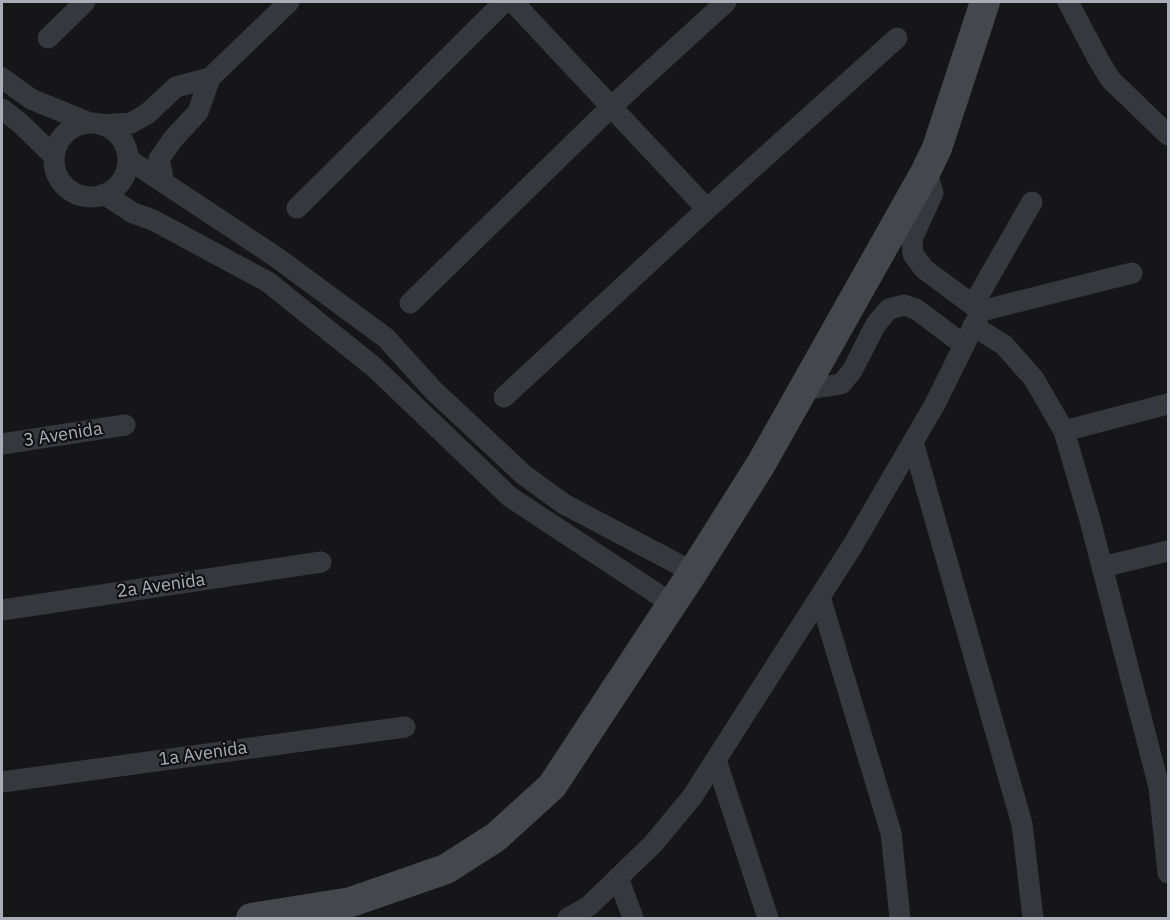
<!DOCTYPE html>
<html>
<head>
<meta charset="utf-8">
<style>
  body { margin:0 }
  #map { position:relative; width:1170px; height:920px; overflow:hidden; background:#161618; font-family:"IBM Plex Sans",sans-serif }
  canvas { display:block }
  .frame { position:absolute; inset:0; border:3px solid #a8adb8; pointer-events:none }
</style>
</head>
<body>
<div id="map">
<canvas width="1170" height="920"></canvas>
<div class="frame"></div>
</div>
<script>
const context = document.querySelector('canvas').getContext('2d');
context.lineJoin = 'round';
const shape = rows => new Path2D(rows.map(r => 'M' + r).join(''));
function strokePath(path, color, width, dash) { context.strokeStyle = color; context.lineWidth = width; context.lineCap = dash ? 'butt' : 'round'; context.setLineDash(dash || []); context.stroke(path); }
function write(font, color, halo, rows, align = 'center') {
  context.font = font + ' "IBM Plex Sans",sans-serif'; context.lineWidth = 4.5; context.setLineDash([]); context.textBaseline = 'middle'; context.strokeStyle = halo; context.fillStyle = color; for (const [text, x, y, turn = 0] of rows) {
    context.save(); context.translate(x, y); context.rotate((+turn || 0) * Math.PI / 180); context.textAlign = isNaN(turn) ? turn : align; if (halo) context.strokeText(text, 0, 0); context.fillText(text, 0, 0); context.restore();
  }
}
const street = shape([
  [513,2,707,209],
  [1068,2,1097,57,1110,79,1168,135],
  [48,38,85,2],
  [2,78,31,99,90,123],
  [2,109,20,123,54,156],
  '54 160a37 37 0 1 1 74 0a37 37 0 1 1-74 0Z',
  [102,125,131,123,147,114,176,87,210,78],
  [128,159,276,257,386,338,434,391,524,475,564,504,693,572],
  [926,171,933,193,912,239,913,254,924,269,981,311],
  [164,183,159,159,173,139,198,112,210,78,289,2],
  [104,194,133,213,153,220,268,282,374,367,510,497,671,603],
  [297,208,504,2],
  [410,303,611,107,726,2],
  [973,305,1032,202],
  [973,326,1004,345,1034,379,1064,431,1090,520,1159,787,1168,873],
  [803,390,841,384,852,371,876,324,889,309,904,305,916,309,964,345],
  [504,397,707,209,897,38],
  [1064,431,1168,404],
  [913,442,1022,824,1033,918],
  [2,444,125,425],
  [1102,567,1168,551],
  [820,597,891,833,900,918],
  [2,610,321,562],
  [716,760,768,918],
  [2,782,405,727],
  [618,877,633,918],
  [568,918,589,906,653,844,692,797,853,545,935,404,981,311,1132,273]
]);
const secondary = shape([
  [251,918,351,902,446,869,496,837,552,786,693,572,761,464,926,171,937,148,985,2]
]);
const streetNames = [
  ["3 Avenida",63,435,-9],
  ["2a Avenida",161,586,-8],
  ["1a Avenida",203,754,-8]
];
strokePath(street, '#37383d', 21);
strokePath(secondary, '#45474d', 30);
write('18px', '#a8adb8', '#111113', streetNames);
</script>
</body>
</html>
